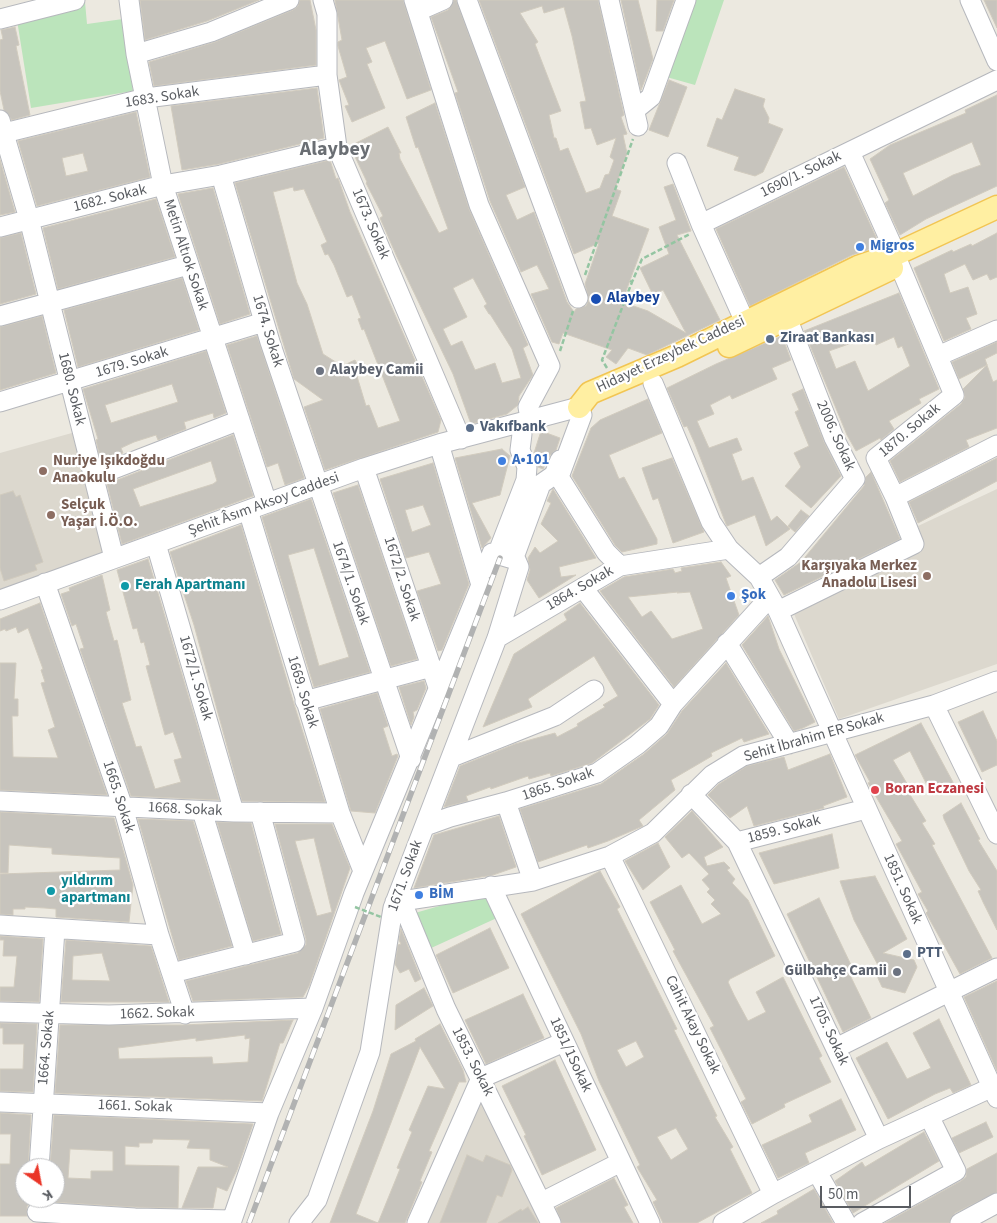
<!DOCTYPE html>
<html>
<head>
<meta charset="utf-8">
<style>
  body { margin:0 }
  #map { position:relative; width:997px; height:1223px; overflow:hidden; background:#ece9e0; font-family:"Source Sans 3",sans-serif }
  canvas { display:block }
  .north { position:absolute; left:15px; top:1158px; width:50px; height:50px; box-sizing:border-box; background:#fff; border:1px solid #bdbec0; border-radius:50%; rotate:147deg; font-size:14px; font-weight:700; line-height:20px; text-align:center; color:#595c61 }
  .north::after { content:''; display:block; margin:auto; width:18px; height:22px; background:#ea3628; clip-path:polygon(50% 0,100% 100%,50% 72%,0 100%) }
  .scale { position:absolute; left:820px; top:1186px; width:91px; height:22px; box-sizing:border-box; border:2px solid #595c61; border-top:0; padding-left:6px; font-size:15px; line-height:18px; white-space:nowrap; color:#595c61; -webkit-text-stroke:4px #fff; paint-order:stroke }
</style>
</head>
<body>
<div id="map">
<canvas width="997" height="1223"></canvas>
<div class="north">K</div>
<div class="scale">50 m</div>
</div>
<script>
const context = document.querySelector('canvas').getContext('2d');
context.lineJoin = 'round';
function fill(path, color) { context.fillStyle = color; context.fill(path, 'evenodd'); }
const shape = rows => new Path2D(rows.map(r => 'M' + r).join(''));
function strokePath(path, color, width, dash) { context.strokeStyle = color; context.lineWidth = width; context.lineCap = dash ? 'butt' : 'round'; context.setLineDash(dash || []); context.stroke(path); }
function write(font, color, halo, rows, align = 'center') {
  context.font = font + ' "Source Sans 3",sans-serif'; context.lineWidth = 4.5; context.setLineDash([]); context.textBaseline = 'middle'; context.strokeStyle = halo; context.fillStyle = color; for (const [text, x, y, turn = 0] of rows) {
    context.save(); context.translate(x, y); context.rotate((+turn || 0) * Math.PI / 180); context.textAlign = isNaN(turn) ? turn : align; if (halo) context.strokeText(text, 0, 0); context.fillText(text, 0, 0); context.restore();
  }
}
const education = shape([
  [79,431,106,555,0,593,0,453],
  [997,489,997,664,839,719,791,607,924,545,918,526],
  [482,1094,546,1223,424,1223]
]);
const green = shape([
  [691,0,724,0,695,85,663,76],
  [85,2,87,24,123,19,133,91,31,108,17,20],
  [488,892,499,917,429,949,415,913]
]);
const building = shape([
  [140,0,259,0,207,21,145,40,140,0],
  [300,0,310,0,316,30,316,65,154,86,149,62,215,42,293,10,298,6,300,0],
  [335,0,403,0,431,90,407,99,385,41,366,48,372,62,367,64,385,108,352,122,345,106,349,105,339,80,347,77,338,46,338,42,342,40,335,0],
  [454,0,456,0,525,187,506,195,517,220,534,212,567,302,574,312,576,309,586,306,589,300,585,284,599,243,574,254,479,0,598,0,624,115,621,117,627,134,623,135,627,153,615,189,621,191,612,216,649,229,622,302,648,311,686,333,663,290,653,295,640,268,669,254,659,227,676,220,664,187,673,184,691,231,677,235,720,320,647,355,628,348,616,364,606,357,612,350,563,333,559,344,552,342,531,294,549,289,537,265,521,272,490,201,455,93,458,92,431,17,448,10,454,0],
  [542,6,544,13,564,7,572,36,586,101,580,102,585,129,591,128,597,145,616,138,610,157,614,160,609,174,605,175,600,188,586,193,568,148,560,151,556,138,554,138,549,115,561,111,535,44,538,42,520,13,542,6],
  [621,0,638,0,653,59,641,90,621,0],
  [657,0,674,0,663,31,656,31,657,0],
  [984,0,997,0,997,28,984,0],
  [15,27,19,45,16,46,30,115,12,120,4,110,0,91,0,40,3,39,1,30,15,27],
  [669,80,687,87,668,137,649,130,669,80],
  [317,88,324,138,219,164,182,170,171,106,317,88],
  [735,89,765,99,763,106,769,118,768,123,783,129,763,172,755,176,734,170,739,157,707,146,717,118,722,120,735,89],
  [997,95,997,186,926,219,900,235,885,203,889,200,870,159,890,145,966,113,965,110,997,95],
  [972,142,981,165,953,175,913,196,903,173,972,142],
  [435,103,469,209,528,345,523,348,533,375,519,396,518,405,507,414,471,424,453,374,397,257,380,218,383,216,366,183,367,182,350,146,388,127,401,153,399,153,400,159,439,233,448,229,418,147,416,148,406,117,435,103],
  [473,278,487,304,484,306,489,314,490,314,512,349,521,378,502,383,495,363,475,370,462,341,451,346,443,329,467,317,453,288,473,278],
  [136,112,150,177,37,206,18,141,136,112],
  [83,153,88,171,66,176,62,158,83,153],
  [0,160,15,212,0,215,0,160],
  [330,160,336,179,338,178,350,212,441,420,438,432,325,470,304,407,323,400,294,379,235,183,330,160],
  [293,187,294,191,304,189,327,242,321,245,325,255,328,254,334,265,347,297,352,295,361,318,358,319,362,330,364,329,400,421,378,428,369,405,366,406,356,373,360,370,355,360,342,366,323,354,307,304,297,283,273,192,293,187],
  [844,167,880,246,852,255,750,306,716,229,844,167],
  [213,188,250,314,220,324,178,194,213,188],
  [156,199,175,257,58,289,43,228,156,199],
  [21,233,36,294,0,304,0,238,21,233],
  [997,233,997,277,990,280,987,274,973,280,965,264,944,274,950,293,968,287,977,314,966,318,971,329,944,341,914,268,952,250,953,252,971,244,972,246,997,233],
  [182,278,199,330,78,367,64,310,182,278],
  [899,293,939,389,919,399,921,403,889,421,894,429,881,440,880,438,856,451,847,435,804,331,899,293],
  [894,337,898,348,902,346,910,366,868,391,855,361,836,369,829,351,860,340,862,344,874,339,876,345,894,337],
  [42,316,56,373,0,390,0,327,42,316],
  [257,336,304,478,285,485,278,463,267,467,227,345,257,336],
  [782,336,791,360,772,368,777,379,732,399,730,395,710,405,714,414,697,421,709,448,737,438,742,450,732,454,742,481,753,477,771,521,777,516,790,529,766,546,755,515,727,526,726,524,695,444,687,426,684,427,667,388,716,364,782,336],
  [997,342,997,353,985,359,987,365,959,379,952,362,997,342],
  [206,351,226,413,214,418,213,413,184,422,186,429,158,440,156,435,134,442,121,448,123,453,101,462,96,440,98,439,83,389,206,351],
  [172,384,178,402,111,423,105,405,172,384],
  [987,365,993,382,997,380,997,428,966,440,969,447,900,482,890,461,961,404,965,397,963,389,987,365],
  [803,389,824,442,841,476,811,508,785,486,801,467,794,453,809,446,795,412,799,410,792,394,803,389],
  [648,399,662,433,609,455,619,479,624,477,657,539,657,544,622,552,615,545,572,476,591,428,600,420,648,399],
  [541,431,560,438,556,450,550,455,543,469,538,467,534,453,541,431],
  [233,435,253,496,122,544,107,484,233,435],
  [211,461,217,481,213,484,140,507,133,489,211,461],
  [502,449,510,456,500,495,472,503,491,538,482,548,455,458,502,449],
  [672,458,704,532,673,543,658,498,653,500,642,468,672,458],
  [997,458,997,481,918,523,909,502,997,458],
  [433,463,469,584,442,650,438,651,417,591,441,584,429,552,406,558,380,479,433,463],
  [423,505,431,525,412,532,405,510,423,505],
  [871,472,900,539,784,595,775,580,801,562,864,486,866,477,871,472],
  [358,485,417,659,391,666,333,493,358,485],
  [553,489,596,558,559,567,561,577,576,575,539,598,527,580,530,570,528,558,535,547,540,553,558,541,541,524,551,503,547,501,553,489],
  [13,491,16,497,20,495,43,562,35,565,37,570,4,581,0,568,0,495,13,491],
  [311,499,370,672,314,687,262,517,311,499],
  [314,548,349,657,319,666,288,555,314,548],
  [801,510,809,516,795,532,788,526,801,510],
  [241,525,294,704,325,802,242,801,194,625,170,552,241,525],
  [148,559,219,800,131,796,80,649,84,648,76,624,72,626,61,594,70,591,69,588,102,575,110,610,106,612,114,641,117,640,131,700,122,703,136,747,141,746,155,789,181,782,174,760,182,758,173,732,165,735,146,666,150,665,144,642,141,643,137,628,133,629,117,570,148,559],
  [721,562,731,576,726,578,739,615,674,687,600,591,624,577,673,569,675,573,682,571,681,568,721,562],
  [678,592,677,593,690,592,703,629,672,639,651,611,642,617,628,597,678,592],
  [40,603,107,795,0,790,0,663,16,663,14,699,18,699,18,716,12,716,13,757,58,758,48,730,55,727,41,683,45,682,41,670,43,669,28,628,18,633,16,627,6,631,5,629,0,631,0,619,40,603],
  [580,603,659,705,650,719,592,763,551,776,550,773,529,779,528,776,491,789,490,787,466,796,468,801,444,807,460,766,515,744,555,733,557,737,578,726,577,724,605,707,603,705,618,696,594,656,528,699,532,707,483,727,514,654,567,620,564,614,580,603],
  [768,616,779,649,815,722,803,728,794,731,742,645,768,616],
  [726,663,769,734,744,742,742,738,711,753,712,756,671,780,675,790,639,820,643,826,608,841,588,848,587,845,538,862,520,809,601,784,644,754,667,734,682,711,726,663],
  [424,681,426,688,417,710,413,712,414,717,411,725,399,687,424,681],
  [377,693,388,726,383,728,392,756,397,754,398,756,375,813,351,811,320,709,377,693],
  [983,711,997,741,997,765,982,772,958,722,983,711],
  [921,723,954,784,932,795,910,751,893,760,912,792,909,793,926,821,922,823,935,844,932,845,992,958,960,974,926,913,928,911,918,894,922,892,896,844,902,841,868,783,870,782,855,755,921,723],
  [830,754,847,797,823,806,824,808,754,826,747,806,730,818,708,795,719,784,747,766,784,757,788,770,830,754],
  [961,803,980,839,978,840,997,871,997,930,983,902,978,891,981,890,969,871,944,819,943,815,961,803],
  [692,811,723,847,704,857,707,866,724,862,730,868,727,870,735,879,732,883,748,900,775,956,730,979,728,982,734,995,748,1021,766,1012,756,992,783,977,822,1056,819,1058,831,1082,784,1104,785,1107,752,1124,741,1102,746,1099,710,1028,714,1026,673,951,675,950,650,902,681,885,702,924,721,914,711,904,715,900,707,892,710,889,702,880,709,874,689,853,682,858,665,837,692,811],
  [0,812,114,818,133,885,129,922,56,917,56,909,45,908,25,907,25,909,13,909,13,915,0,914,0,874,120,870,120,858,52,854,52,848,9,845,8,873,0,873,0,812],
  [499,816,516,867,493,875,414,888,434,835,499,816],
  [138,819,193,821,232,946,179,960,138,819],
  [217,822,251,823,281,934,253,941,217,822],
  [275,824,332,824,350,868,309,986,303,997,193,1001,186,981,298,953,306,945,306,939,275,824],
  [314,838,332,912,317,916,295,841,314,838],
  [832,834,839,868,774,884,759,853,832,834],
  [658,843,670,867,643,890,625,861,658,843],
  [600,871,620,907,617,909,677,1029,674,1030,717,1116,715,1117,733,1147,730,1149,752,1193,697,1223,663,1223,653,1202,657,1200,637,1167,640,1165,599,1081,581,1034,521,914,600,871],
  [636,1041,644,1057,626,1067,617,1050,636,1041],
  [676,1128,688,1149,671,1160,657,1137,676,1128],
  [875,876,907,939,883,953,914,960,917,967,905,993,882,987,877,976,880,969,854,920,840,881,875,876],
  [819,898,852,967,847,969,871,1018,843,1032,787,914,819,898],
  [490,928,509,968,453,993,436,955,490,928],
  [401,929,421,979,415,982,409,969,400,973,395,964,398,945,401,944,399,940,401,929],
  [0,936,43,939,39,1002,0,1001,0,987,14,987,17,956,3,956,4,940,0,940,0,936],
  [66,940,151,946,169,1002,61,1002,66,940],
  [102,953,110,981,72,980,73,956,102,953],
  [997,981,997,1071,964,997,997,981],
  [424,988,433,1006,395,1030,396,1005,424,988],
  [523,994,544,1038,486,1064,465,1020,523,994],
  [939,1019,971,1085,953,1093,950,1088,935,1094,888,1119,856,1058,887,1042,907,1079,931,1068,913,1033,939,1019],
  [293,1020,283,1043,280,1043,262,1101,55,1093,60,1025,183,1025,293,1020],
  [245,1035,245,1039,250,1038,248,1062,213,1064,212,1057,119,1059,118,1048,196,1038,196,1041,245,1035],
  [0,1023,37,1024,33,1092,0,1091,0,1069,23,1069,24,1044,3,1044,3,1028,0,1028,0,1023],
  [440,1024,463,1070,466,1082,459,1082,429,1151,432,1152,420,1181,422,1182,405,1223,330,1223,373,1111,391,1054,416,1041,415,1039,440,1024],
  [420,1047,445,1089,428,1086,409,1130,412,1132,397,1168,400,1169,378,1223,356,1214,420,1047],
  [555,1060,596,1150,542,1175,524,1136,526,1135,502,1086,555,1060],
  [841,1099,856,1130,805,1153,809,1163,778,1178,762,1145,812,1122,809,1115,841,1099],
  [0,1113,31,1115,28,1168,25,1168,25,1198,32,1198,32,1202,27,1206,27,1216,0,1216,0,1164,10,1164,11,1134,0,1134,0,1113],
  [54,1115,253,1124,237,1170,227,1191,217,1187,213,1208,182,1208,198,1167,228,1167,210,1160,210,1149,187,1148,190,1140,153,1139,152,1143,139,1143,139,1147,125,1146,125,1165,179,1166,178,1208,135,1207,51,1202,51,1198,55,1198,55,1168,50,1168,54,1115],
  [70,1149,113,1151,113,1171,91,1171,91,1179,68,1178,70,1149],
  [986,1122,993,1137,959,1153,952,1138,986,1122],
  [924,1132,939,1161,853,1213,835,1181,862,1162,865,1167,924,1132],
  [997,1153,997,1192,955,1213,949,1223,885,1223,961,1181,966,1177,967,1169,997,1153],
  [467,1155,483,1162,486,1155,510,1165,512,1170,502,1197,497,1195,486,1223,440,1223,467,1155],
  [614,1178,628,1205,624,1207,633,1223,562,1223,556,1208,614,1178],
  [814,1189,833,1223,761,1223,778,1214,777,1211,814,1189],
  [528,1207,538,1223,498,1223,521,1209,522,1211,528,1207]
]);
const path = shape([
  [585,275,633,139],
  [630,281,632,282,642,259,690,234],
  [560,351,573,311],
  [607,368,602,360,632,282]
]);
const minor = shape([
  [129,0,136,54,163,185,267,503],
  [323,0,327,14,327,75,337,147,461,439],
  [414,0,479,205,550,366,528,407,530,419],
  [467,0,578,298],
  [609,0,638,126],
  [970,0,997,61],
  [418,11,443,0],
  [0,19,75,0],
  [136,54,211,32,289,0],
  [635,110,651,97,686,0],
  [0,120,29,219,114,558],
  [0,134,146,98,327,75],
  [850,152,896,254],
  [677,163,701,224],
  [221,175,270,342,411,759],
  [0,227,163,185,221,175,337,147],
  [0,316,188,265],
  [745,322,701,224,997,80],
  [938,356,997,330],
  [653,383,711,522,729,549,759,577,778,611,997,1098],
  [0,402,264,322],
  [522,434,520,450,527,467,526,480,500,547,516,552,541,484,554,475,560,460],
  [364,468,439,690],
  [93,477,240,420],
  [895,497,997,445],
  [248,510,340,813,363,871],
  [156,544,234,812],
  [759,577,788,557,855,479,834,438,788,320],
  [45,583,123,807,159,935,185,1014],
  [583,588,673,704],
  [0,600,364,468,439,444,579,407,582,415,559,477,606,552,620,566],
  [778,611,914,544,895,497,876,458,954,395,899,264],
  [497,638,620,566,729,549],
  [727,643,789,744],
  [305,701,431,667],
  [934,705,997,834],
  [452,757,555,716,594,690],
  [691,794,737,842,866,809],
  [0,801,234,812,340,813],
  [506,802,533,881],
  [202,811,246,955],
  [425,826,450,817,506,802,597,773,637,745,659,726,673,704,770,597],
  [737,842,879,1139],
  [610,856,773,1194],
  [491,886,650,1223],
  [395,902,533,881,610,856,653,833,712,775,743,756,934,705,997,681],
  [395,902,406,912,446,1009,551,1223],
  [0,925,159,935],
  [172,973,295,942,260,812],
  [0,1012,109,1015,313,1008],
  [836,1048,997,968],
  [481,1078,564,1042],
  [0,1102,269,1113],
  [39,1168,55,929],
  [817,1172,846,1223],
  [542,1202,621,1162],
  [37,1212,135,1218,232,1220],
  [231,1223,269,1113,313,1008,354,893,481,585,439,444],
  [299,1223,317,1200,370,1052,393,908,497,638,519,567,516,560,492,553,486,568,478,573],
  [417,1223,481,1078],
  [723,1223,773,1194,879,1139,997,1085],
  [862,1223,956,1171,929,1116],
  [960,1223,997,1203]
]);
const major = shape([
  [729,346,892,268],
  [579,407,590,393,677,356,858,267,896,254,997,207]
]);
const rail = shape([
  [249,1223,500,558]
]);
const pathBridge = shape([
  [355,907,381,917]
]);
const markers = [
  [860,247,5,"#3f7fe0"],
  [596,299,6,"#1a4fb4"],
  [770,339,5,"#5c6f8a"],
  [320,371,5,"#6b7280"],
  [470,428,5,"#5c6f8a"],
  [502,461,5,"#3f7fe0"],
  [43,471,5,"#8d6e63"],
  [51,515,5,"#8d6e63"],
  [927,576,5,"#8d6e63"],
  [125,586,5,"#0f9aa8"],
  [731,596,5,"#3f7fe0"],
  [875,790,5,"#e0444e"],
  [51,891,5,"#0f9aa8"],
  [419,895,5,"#3f7fe0"],
  [907,954,5,"#5c6f8a"],
  [897,972,5,"#6b7280"]
];
const streetNames = [
  ["1683. Sokak",162,98,-9],
  ["1690/1. Sokak",801,175,-26],
  ["1682. Sokak",110,199,-14],
  ["1673. Sokak",370,224,67],
  ["Metin Altıok Sokak",185,255,72],
  ["1674. Sokak",267,331,73],
  ["Hidayet Erzeybek Caddesi",671,355,-25],
  ["1679. Sokak",132,363,-17],
  ["1680. Sokak",71,389,76],
  ["1870. Sokak",910,431,-40],
  ["2006. Sokak",835,436,66],
  ["Şehit Âsım Aksoy Caddesi",264,505,-20],
  ["1672/2. Sokak",401,579,72],
  ["1674/1. Sokak",350,583,71],
  ["1864. Sokak",580,589,-30],
  ["1672/1. Sokak",195,678,74],
  ["1669. Sokak",302,692,73],
  ["Sehit İbrahim ER Sokak",814,738,-16],
  ["1865. Sokak",558,785,-19],
  ["1665. Sokak",118,797,72],
  ["1668. Sokak",185,810,3],
  ["1859. Sokak",784,830,-15],
  ["1671. Sokak",406,876,-70],
  ["1851. Sokak",902,889,66],
  ["1662. Sokak",157,1014,-2],
  ["Cahit Akay Sokak",692,1025,64],
  ["1705. Sokak",828,1031,65],
  ["1664. Sokak",47,1048,-85],
  ["1851/1Sokak",570,1055,65],
  ["1853. Sokak",472,1062,63],
  ["1661. Sokak",135,1107,2]
];
const shopNames = [
  ["Migros",870,247],
  ["A•101",512,461],
  ["Şok",741,596],
  ["BİM",429,895]
];
const transitNames = [
  ["Alaybey",607,299]
];
const serviceNames = [
  ["Ziraat Bankası",780,339],
  ["Vakıfbank",480,428],
  ["PTT",917,954]
];
const worshipNames = [
  ["Alaybey Camii",330,371],
  ["Gülbahçe Camii",887,972,"right"]
];
const educationNames = [
  ["Nuriye Işıkdoğdu",53,462],
  ["Anaokulu",53,479],
  ["Selçuk",61,506],
  ["Yaşar İ.Ö.O.",61,523],
  ["Karşıyaka Merkez",917,567,"right"],
  ["Anadolu Lisesi",917,584,"right"]
];
const cultureNames = [
  ["Ferah Apartmanı",135,586],
  ["yıldırım",61,882],
  ["apartmanı",61,899]
];
const healthNames = [
  ["Boran Eczanesi",885,790]
];
const districtNames = [
  ["Alaybey",335,151]
];
fill(education, '#dcd8ce');
fill(green, '#bbe4bb');
fill(building, '#c7c4bd');
strokePath(building, '#d1cbbe', 1);
strokePath(minor, '#b6b8bd', 21);
strokePath(major, '#f2c553', 25);
strokePath(path, '#94c5a2', 2.5, [5, 2.5]);
strokePath(minor, '#fff', 19);
strokePath(major, '#ffefa2', 22);
strokePath(rail, '#b1b2b2', 5.5);
strokePath(rail, '#fff', 4, [11]);
strokePath(pathBridge, '#94c5a2', 2.5, [5, 2.5]);
for (const [x, y, r, color] of markers) { const dot = new Path2D(); dot.arc(x, y, r, 0, 2 * Math.PI); context.fillStyle = color; context.fill(dot); strokePath(dot, '#fff', 2); }
write('15px', '#595c61', '#fff', streetNames);
write('bold 15px', '#366cbe', '#fff', shopNames, 'left');
write('bold 15px', '#164399', '#fff', transitNames, 'left');
write('bold 15px', '#4e5e75', '#fff', serviceNames, 'left');
write('bold 15px', '#5b616d', '#fff', worshipNames, 'left');
write('bold 15px', '#785e54', '#fff', educationNames, 'left');
write('bold 15px', '#0d838f', '#fff', cultureNames, 'left');
write('bold 15px', '#be3a42', '#fff', healthNames, 'left');
write('bold 20px', '#6a6e73', '#fff', districtNames);
</script>
</body>
</html>
